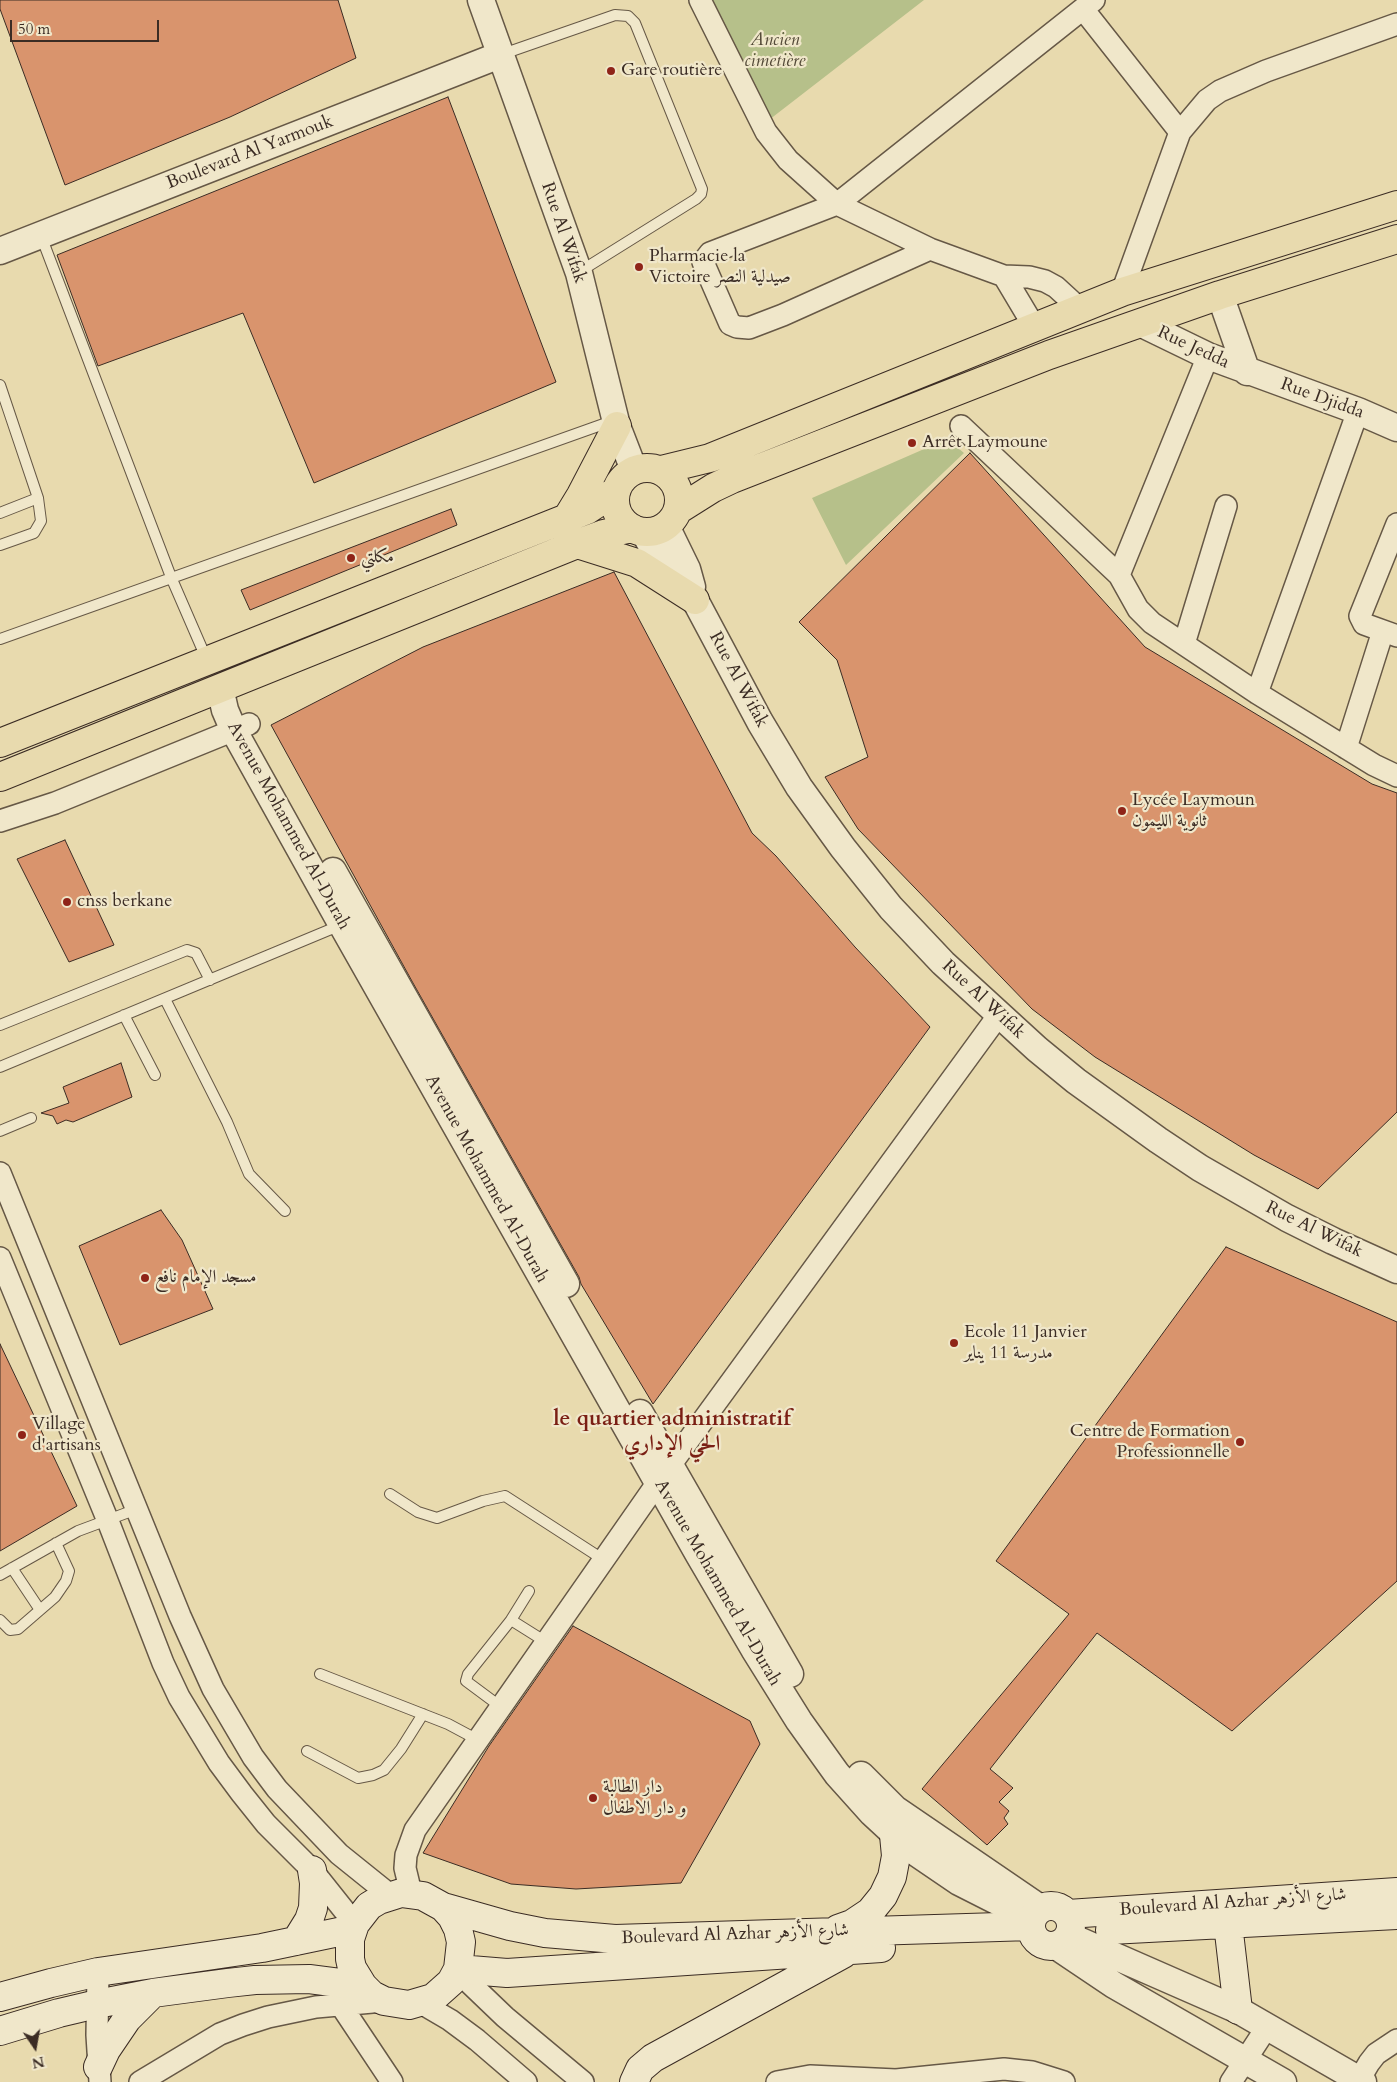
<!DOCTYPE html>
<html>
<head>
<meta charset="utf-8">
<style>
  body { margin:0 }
  #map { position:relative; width:1397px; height:2082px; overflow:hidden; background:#e8daae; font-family:Cardo,serif }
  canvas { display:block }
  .north { position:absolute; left:10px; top:2022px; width:50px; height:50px; -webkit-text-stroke:4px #f0e7ca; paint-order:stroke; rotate:168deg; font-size:14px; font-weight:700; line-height:20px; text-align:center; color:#3b2c24 }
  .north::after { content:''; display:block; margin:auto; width:18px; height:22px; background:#3b2c24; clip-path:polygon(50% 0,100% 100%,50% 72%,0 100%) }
  .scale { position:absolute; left:10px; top:20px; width:149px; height:22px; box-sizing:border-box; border:2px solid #3b2c24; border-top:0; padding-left:6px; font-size:15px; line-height:18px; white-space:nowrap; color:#3b2c24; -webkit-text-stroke:4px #f0e7ca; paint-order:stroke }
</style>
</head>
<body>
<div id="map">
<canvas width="1397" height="2082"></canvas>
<div class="north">N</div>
<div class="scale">50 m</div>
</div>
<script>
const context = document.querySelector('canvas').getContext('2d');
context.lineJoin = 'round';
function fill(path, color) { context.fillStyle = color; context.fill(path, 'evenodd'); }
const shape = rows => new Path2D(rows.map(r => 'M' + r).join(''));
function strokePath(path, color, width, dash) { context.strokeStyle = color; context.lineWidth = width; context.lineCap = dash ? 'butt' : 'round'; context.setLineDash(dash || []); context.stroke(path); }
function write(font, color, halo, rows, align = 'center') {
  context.font = font + ' Cardo,Amiri,serif'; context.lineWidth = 4.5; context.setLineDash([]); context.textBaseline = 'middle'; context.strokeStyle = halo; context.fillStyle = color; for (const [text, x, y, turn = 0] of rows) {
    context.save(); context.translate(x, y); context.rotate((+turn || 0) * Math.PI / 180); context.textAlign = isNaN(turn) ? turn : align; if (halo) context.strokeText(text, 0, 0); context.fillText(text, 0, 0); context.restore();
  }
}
const green = shape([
  [695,0,924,0,756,130],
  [947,439,964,453,846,565,812,498]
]);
const building = shape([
  [0,0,338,0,356,58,230,117,65,185,0,9,0,0],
  [448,97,556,382,314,483,243,313,98,366,57,255,448,97],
  [970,453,1145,647,1372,784,1397,793,1397,1112,1318,1189,1254,1155,1095,1057,1032,1009,858,829,825,777,868,757,837,660,799,622,970,453],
  [451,509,457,525,250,610,241,590,451,509],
  [614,572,752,833,776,856,855,947,930,1027,653,1404,581,1284,579,1277,413,983,271,725,423,647,614,572],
  [65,840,114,945,69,962,17,859,65,840],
  [121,1063,132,1097,73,1122,66,1120,57,1124,53,1116,41,1113,69,1103,63,1087,121,1063],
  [161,1210,182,1240,213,1309,120,1345,79,1246,161,1210],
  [1226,1247,1397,1322,1397,1581,1232,1731,1097,1633,990,1769,1013,1788,999,1802,1009,1811,1004,1818,1008,1824,987,1845,922,1789,1069,1614,996,1561,1226,1247],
  [0,1344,77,1506,0,1551,0,1344],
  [573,1626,750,1721,760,1744,681,1883,576,1889,511,1884,423,1853,489,1746,573,1626]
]);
const service = shape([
  [500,55,615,15,628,16,635,23,702,189,701,194,696,199,579,272],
  [41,236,171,577,207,660],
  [0,385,38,498,41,521,34,533,0,545],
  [0,513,38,498],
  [0,639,615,420],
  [165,999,227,1122,249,1174,285,1211],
  [124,1015,155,1075],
  [0,1025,182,952,187,950,196,953,210,980],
  [0,1067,341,925],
  [0,1131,31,1118],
  [390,1494,418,1512,437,1518,483,1501,505,1496,604,1560],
  [12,1568,40,1610],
  [0,1575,78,1531,137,1509],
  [0,1620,10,1630,18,1629,55,1597,66,1581,69,1571,56,1543],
  [511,1620,529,1591],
  [320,1674,448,1724,478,1740],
  [501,1707,466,1681,468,1674,511,1620,546,1642],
  [307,1751,358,1778,373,1775,384,1770,401,1749,423,1714]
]);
const minor = shape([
  [700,0,766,132,788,160,837,204,930,249,1004,276,1029,277,1045,281,1056,287,1080,309],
  [1083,9,1180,132],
  [930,249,783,315,749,328,737,327,730,324,703,262,710,253,837,204,1094,0],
  [1004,276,1035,328],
  [1122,292,1180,132,1207,100,1220,91,1266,71,1397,24],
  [961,426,1119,575,1138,609,1152,623,1257,693,1374,765,1397,776],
  [1397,524,1360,616,1364,624,1397,636],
  [1119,575,1208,356],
  [1184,644,1226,506],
  [1257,693,1358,411],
  [1346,748,1383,631],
  [0,821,55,803,249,724],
  [0,1173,180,1616,213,1689,253,1757,277,1789,339,1854,390,1895],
  [0,1258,108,1521,163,1663,179,1697,219,1763,242,1794,266,1824,312,1870,355,1924],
  [411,1893,405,1868,406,1855,415,1830,658,1482,998,1016],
  [457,1971,505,2017,583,2082],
  [98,1972,97,2035,100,2082],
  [421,2003,450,2020,477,2040,526,2082],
  [340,2004,392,2082],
  [1359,2080,1369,2063,1376,2054,1397,2040],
  [140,2082,220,2034,243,2025,268,2017,316,2007,384,2001],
  [777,2082,810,2076,896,2080,1004,2069,1032,2072,1064,2082],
  [1231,2082,1267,2027]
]);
const tertiary = shape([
  [481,0,579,273,617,426,634,470],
  [0,251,500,55],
  [1220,295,1247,372],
  [1140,323,1208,356,1358,411,1397,428],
  [666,526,687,569,692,587],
  [644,532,655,552,695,600,760,722,799,787,843,848,891,908,943,963,1037,1049,1076,1081,1158,1140,1200,1168,1287,1218,1333,1241,1397,1270],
  [220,688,225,710,234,731,342,925,699,1555,754,1649,799,1721,837,1774,872,1813,912,1850,959,1882,1032,1919],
  [333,871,566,1284],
  [640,1413,790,1674],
  [861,1775,895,1809,1040,1908],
  [1069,1936,1238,2010,1363,2082],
  [1056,1946,1114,1985,1283,2082]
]);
const secondary = shape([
  '1031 1926a20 20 0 1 1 40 0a20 20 0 1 1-40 0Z',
  [443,1907,452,1917,458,1929,461,1942,458,1969,451,1982,433,1998,409,2005,384,2001,372,1995,363,1986,352,1968,350,1959,350,1939,355,1924,369,1906,379,1900,401,1893,423,1896,443,1907,510,1926,545,1933,615,1939,1031,1926],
  [1068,1914,1397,1892],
  [1228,1924,1238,2010],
  [838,1929,852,1924,870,1912,883,1896,892,1877,896,1856,894,1835],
  [1110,1930,1397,1915],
  [296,1941,309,1920,313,1908,314,1883,312,1870],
  [458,1969,507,1973,881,1948],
  [0,1997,51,1983,98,1972,262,1948,353,1929],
  [0,2031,59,2013,97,2004,153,1993,228,1983,255,1980,309,1979,363,1986],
  [98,2067,106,2050,127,2019,153,1993],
  [634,2082,640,2069,653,2058,843,1954]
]);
const trunk = shape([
  '615 500a32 32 0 1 1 64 0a32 32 0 1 1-64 0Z',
  [661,470,710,458,1122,292,1397,205],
  [678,510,713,488,732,479,1049,355,1220,295,1397,239],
  [567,518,581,495,617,426],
  [577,544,637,563,695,600],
  [0,743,587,510,616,491],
  [0,777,577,544,604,534,632,528]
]);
const markers = [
  [611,71,5,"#8f2418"],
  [639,267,5,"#8f2418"],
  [912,443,5,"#8f2418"],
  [351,558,5,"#8f2418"],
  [1122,811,5,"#8f2418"],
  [67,902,5,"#8f2418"],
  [145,1278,5,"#8f2418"],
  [954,1343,5,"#8f2418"],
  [22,1435,5,"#8f2418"],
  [1240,1442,5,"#8f2418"],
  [593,1798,5,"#8f2418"]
];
const parkNames = [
  ["Ancien",775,41],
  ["cimetière",775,62]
];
const poiNames = [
  ["Gare routière",621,71],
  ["Pharmacie la",649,257],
  ["Victoire صيدلية النصر",649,278],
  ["Arrêt Laymoune",922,443],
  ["مكلتي",361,558],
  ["Lycée Laymoun",1132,801],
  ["ثانوية الليمون",1132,822],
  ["cnss berkane",77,902],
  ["مسجد الإمام نافع",155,1278],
  ["Ecole 11 Janvier",964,1333],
  ["مدرسة 11 يناير",964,1354],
  ["Village",32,1425],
  ["d'artisans",32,1446],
  ["Centre de Formation",1230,1432,"right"],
  ["Professionnelle",1230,1453,"right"],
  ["دار الطالبة",603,1788],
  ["و دار الاطفال",603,1809]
];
const streetNames = [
  ["Boulevard Al Yarmouk",250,153,-21],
  ["Rue Al Wifak",563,233,71],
  ["Rue Jedda",1193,348,25],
  ["Rue Djidda",1322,399,20],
  ["Rue Al Wifak",738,680,62],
  ["Avenue Mohammed Al-Durah",288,826,61],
  ["Rue Al Wifak",983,1000,43],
  ["Avenue Mohammed Al-Durah",486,1179,61],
  ["Rue Al Wifak",1314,1230,26],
  ["Avenue Mohammed Al-Durah",717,1583,60],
  ["Boulevard Al Azhar شارع الأزهر",1233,1903,-4],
  ["Boulevard Al Azhar شارع الأزهر",735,1935,-2]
];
const districtNames = [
  ["le quartier administratif",672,1420],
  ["الحي الإداري",672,1445]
];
fill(green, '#b6c08a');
fill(building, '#d9946d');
strokePath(building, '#3b2c24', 1);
strokePath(service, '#665846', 12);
strokePath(minor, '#665846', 24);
strokePath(tertiary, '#665846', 29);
strokePath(secondary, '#3b2c24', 30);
strokePath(trunk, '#3b2c24', 30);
strokePath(service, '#f0e7ca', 10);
strokePath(minor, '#f0e7ca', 21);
strokePath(tertiary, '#f0e7ca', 26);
strokePath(secondary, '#f0e7ca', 28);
strokePath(trunk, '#e8daae', 28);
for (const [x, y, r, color] of markers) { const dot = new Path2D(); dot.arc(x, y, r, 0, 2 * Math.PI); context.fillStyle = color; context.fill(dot); strokePath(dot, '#f0e7ca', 2); }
write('italic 18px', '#544a38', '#f0e7ca', parkNames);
write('18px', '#3b2c24', '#f0e7ca', poiNames, 'left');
write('18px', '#3b2c24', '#f0e7ca', streetNames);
write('bold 22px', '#7a1f14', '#f0e7ca', districtNames);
</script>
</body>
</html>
